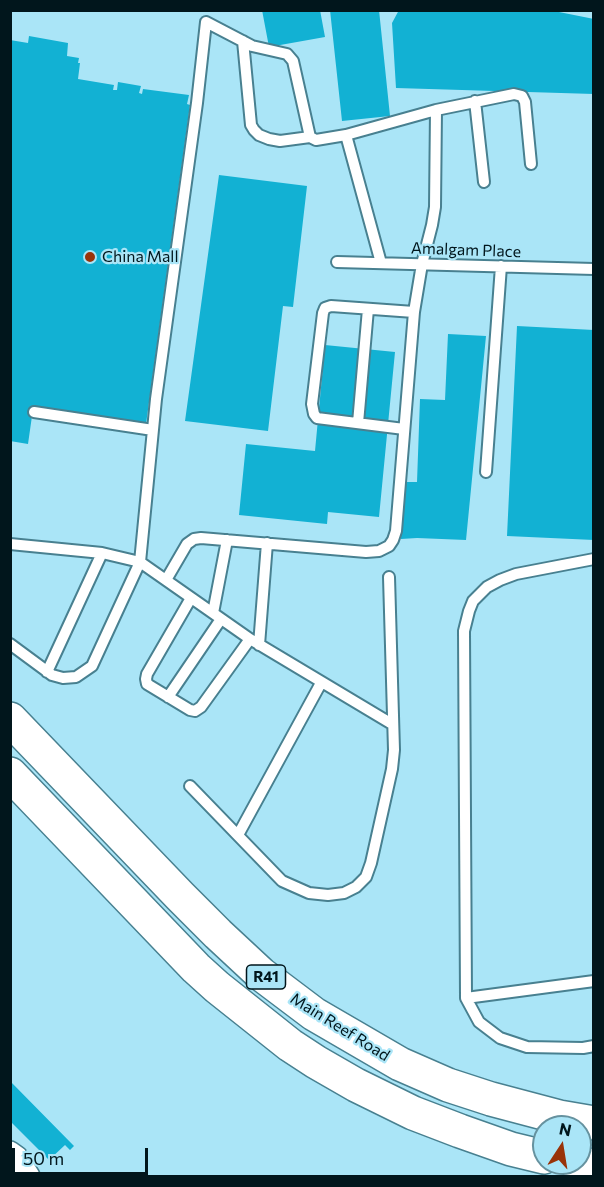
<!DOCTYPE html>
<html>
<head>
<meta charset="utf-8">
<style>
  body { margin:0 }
  #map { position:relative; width:604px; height:1187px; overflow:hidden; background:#aae5f7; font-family:Commissioner,sans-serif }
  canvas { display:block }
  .frame { position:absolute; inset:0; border:12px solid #01161c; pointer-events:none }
  .north { position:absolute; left:532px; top:1115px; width:60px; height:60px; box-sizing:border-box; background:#aae5f7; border:2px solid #66929f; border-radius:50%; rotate:12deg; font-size:16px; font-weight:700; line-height:24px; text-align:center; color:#01161c }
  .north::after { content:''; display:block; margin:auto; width:21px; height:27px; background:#993309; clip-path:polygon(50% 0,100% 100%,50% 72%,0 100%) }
  .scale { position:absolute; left:12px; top:1148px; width:136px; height:27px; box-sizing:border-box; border:3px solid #01161c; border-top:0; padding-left:8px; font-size:18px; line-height:21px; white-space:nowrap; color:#01161c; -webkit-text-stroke:4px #aae5f7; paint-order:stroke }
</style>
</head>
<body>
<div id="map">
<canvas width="604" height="1187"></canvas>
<div class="frame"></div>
<div class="north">N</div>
<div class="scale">50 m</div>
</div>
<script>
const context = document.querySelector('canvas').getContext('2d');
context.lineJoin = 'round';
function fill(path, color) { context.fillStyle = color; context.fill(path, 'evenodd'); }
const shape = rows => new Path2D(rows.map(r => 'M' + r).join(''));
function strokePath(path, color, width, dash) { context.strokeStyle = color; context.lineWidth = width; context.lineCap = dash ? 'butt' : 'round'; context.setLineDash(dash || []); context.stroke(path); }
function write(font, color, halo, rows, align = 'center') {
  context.font = font + ' Commissioner,sans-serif'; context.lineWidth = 4.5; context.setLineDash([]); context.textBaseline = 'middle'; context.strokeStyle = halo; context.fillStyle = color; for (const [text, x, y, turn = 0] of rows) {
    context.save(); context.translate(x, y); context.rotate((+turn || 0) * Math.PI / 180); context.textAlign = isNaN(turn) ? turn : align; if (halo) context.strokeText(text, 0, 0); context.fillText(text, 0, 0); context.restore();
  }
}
const building = shape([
  [262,10,320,10,325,37,269,47],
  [330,10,379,10,390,116,342,121],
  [399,10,549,10,594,19,594,94,396,88,392,23],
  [29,36,68,43,67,56,79,58,78,63,80,63,78,79,114,85,113,90,117,90,118,82,141,86,139,93,142,94,143,89,189,95,187,104,190,105,146,424,33,409,28,444,10,441,10,40,28,43],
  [219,175,307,186,293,307,283,306,268,431,185,421],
  [517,326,594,330,594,540,507,536],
  [448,334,486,336,466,540,417,538,401,539,401,482,417,482,420,399,445,400],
  [325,345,395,352,379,517,328,512,327,524,239,515,246,444,315,451],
  [10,1081,74,1146,70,1150,65,1145,49,1160,10,1121]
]);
const service = shape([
  [243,41,251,125,254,130,259,135,269,139,280,141,310,137,316,140,346,135,381,263],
  [475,101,484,182],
  [436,110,514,94,522,96,525,102,531,164],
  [337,262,594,269],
  [34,412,153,430],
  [358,423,368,309],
  [404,429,317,418,314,414,312,404,323,313,325,308,331,306,414,312],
  [486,472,501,266],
  [10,544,102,553,140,562,250,639,392,724],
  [594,559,516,574,500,580,487,587,473,601,469,611,464,631,466,998,479,1022,500,1038,527,1047,583,1048,594,1046],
  [166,580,187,544,194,539,201,538,366,552,379,551,389,546,393,540,396,531,414,312,422,264,432,225,435,207,436,110,346,135],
  [191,598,147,674,146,679,147,684,190,710,195,711,201,707,250,639],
  [213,613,227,540],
  [10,644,52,675,63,678,76,677,92,666,140,562,156,399,197,103,206,22,252,46,287,54,293,61,310,137],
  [259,645,267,543],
  [47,672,102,553],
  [168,697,221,619],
  [190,786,282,881,309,893,328,895,344,893,356,887,366,877,371,863,392,769,394,750,389,577],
  [238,835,321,683],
  [466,998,594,981]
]);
const minor = shape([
  [10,1152,17,1157,29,1176]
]);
const primary = shape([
  [10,719,180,896,218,934,261,974,314,1014,400,1064,448,1085,491,1099,559,1117,594,1123],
  [10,774,196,968,217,987,290,1045,316,1062,356,1085,413,1113,460,1131,511,1149,544,1157],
  [576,1163,594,1166]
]);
const markers = [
  [90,257,6,"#993309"]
];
const shields = [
  [266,977,39]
];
const shieldNames = [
  ["R41",266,977]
];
const streetNames = [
  ["Amalgam Place",466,250,2],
  ["Main Reef Road",340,1027,32]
];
const poiNames = [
  ["China Mall",102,257]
];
fill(building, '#12b1d3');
strokePath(service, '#488090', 14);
strokePath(minor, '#488090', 24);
strokePath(primary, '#488090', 36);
strokePath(service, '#fff', 10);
strokePath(minor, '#fff', 21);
strokePath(primary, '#fff', 33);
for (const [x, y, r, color] of markers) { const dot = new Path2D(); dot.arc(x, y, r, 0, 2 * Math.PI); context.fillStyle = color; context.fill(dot); strokePath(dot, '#aae5f7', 2); }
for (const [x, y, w] of shields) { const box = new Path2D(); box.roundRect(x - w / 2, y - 12, w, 24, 4.5); context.fillStyle = '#aae5f7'; context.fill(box); strokePath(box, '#01161c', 1.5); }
write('bold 15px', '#01161c', null, shieldNames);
write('16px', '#01161c', '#aae5f7', streetNames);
write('16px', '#01161c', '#aae5f7', poiNames, 'left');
</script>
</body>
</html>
